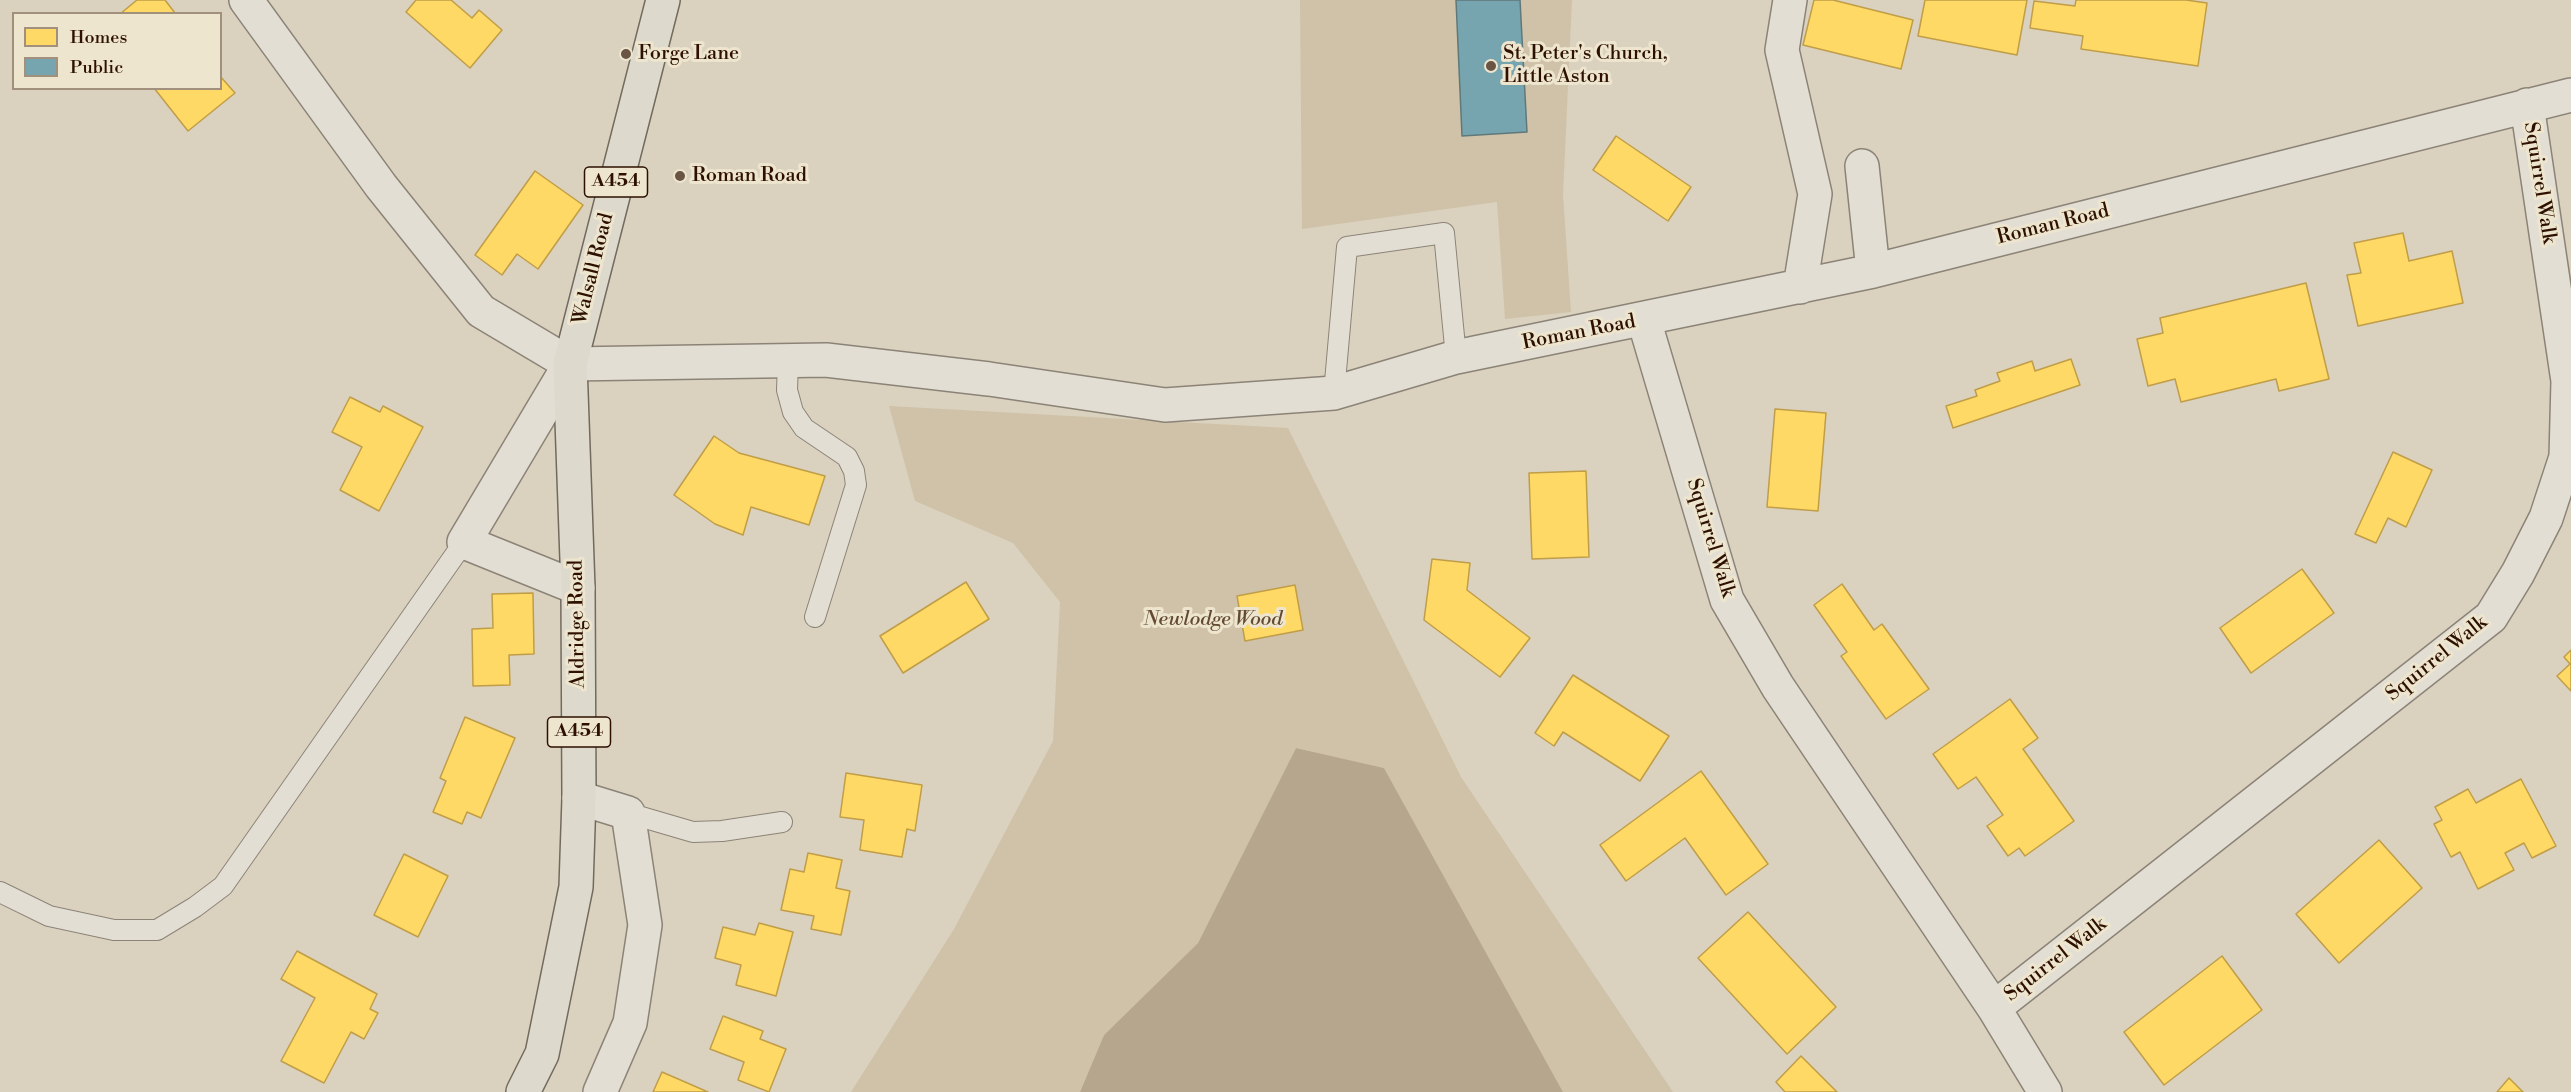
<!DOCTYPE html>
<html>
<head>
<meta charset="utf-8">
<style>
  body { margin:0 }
  #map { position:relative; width:2571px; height:1092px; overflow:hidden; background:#dad2bf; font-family:"Libre Bodoni",serif }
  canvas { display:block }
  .legend { position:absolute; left:12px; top:12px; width:210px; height:78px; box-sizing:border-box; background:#eee5ce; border:2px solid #a1907c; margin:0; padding:8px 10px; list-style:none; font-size:18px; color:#2d1000 }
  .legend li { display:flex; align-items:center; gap:12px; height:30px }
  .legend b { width:30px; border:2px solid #a1907c }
</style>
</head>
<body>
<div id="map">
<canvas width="2571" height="1092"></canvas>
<ul class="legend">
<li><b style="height:16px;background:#ffd966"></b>Homes</li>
<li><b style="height:16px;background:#76a5af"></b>Public</li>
</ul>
</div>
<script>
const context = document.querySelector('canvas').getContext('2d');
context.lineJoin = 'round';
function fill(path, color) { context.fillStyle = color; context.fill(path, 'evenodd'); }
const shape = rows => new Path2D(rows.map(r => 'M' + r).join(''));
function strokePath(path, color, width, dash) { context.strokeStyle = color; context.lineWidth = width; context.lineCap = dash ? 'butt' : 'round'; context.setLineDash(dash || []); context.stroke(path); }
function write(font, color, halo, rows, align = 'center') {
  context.font = font + ' "Libre Bodoni",serif'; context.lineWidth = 6; context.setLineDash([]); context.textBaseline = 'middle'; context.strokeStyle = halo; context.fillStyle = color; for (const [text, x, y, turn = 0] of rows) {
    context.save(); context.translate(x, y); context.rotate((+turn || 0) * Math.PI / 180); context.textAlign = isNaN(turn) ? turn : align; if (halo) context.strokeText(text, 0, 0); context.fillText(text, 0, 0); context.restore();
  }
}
const green = shape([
  [1300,0,1572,0,1563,195,1571,312,1505,319,1497,202,1302,229],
  [889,406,1288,428,1461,777,1673,1092,1563,1092,1384,768,1296,748,1198,943,1104,1035,1080,1092,851,1092,954,929,1053,741,1060,602,1013,543,915,501]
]);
const water = shape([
  [1296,748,1384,768,1563,1092,1080,1092,1104,1035,1198,943]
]);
const homes = shape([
  [137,0,165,0,175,13,120,14,137,0],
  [416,0,451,0,472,18,479,10,502,30,470,68,406,12,416,0],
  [1814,0,1833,0,1913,20,1901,69,1803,45,1814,0],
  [1925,0,2027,0,2017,55,1918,36,1925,0],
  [2076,0,2186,0,2207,3,2198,66,2081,49,2083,36,2030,28,2034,1,2075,6,2076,0],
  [220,76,235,93,188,131,154,88,220,88,220,76],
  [1616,136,1691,187,1668,221,1593,170,1616,136],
  [535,171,583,205,538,269,517,254,502,275,475,255,535,171],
  [2403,233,2409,261,2452,251,2463,303,2358,326,2347,275,2361,273,2354,243,2403,233],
  [2306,283,2329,379,2279,391,2276,379,2181,402,2175,379,2148,386,2137,339,2163,333,2160,318,2306,283],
  [2071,359,2080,385,1953,428,1946,406,1977,396,1975,390,2000,381,1997,373,2032,361,2035,371,2071,359],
  [350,397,380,412,383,406,423,427,379,511,340,490,362,447,332,432,350,397],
  [1775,409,1826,413,1818,511,1767,507,1775,409],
  [714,436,739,453,825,476,809,525,751,507,743,535,715,524,674,495,714,436],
  [2393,452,2432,470,2406,527,2388,518,2376,543,2355,534,2393,452],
  [1586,471,1589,557,1532,559,1529,473,1586,471],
  [1432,559,1470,563,1467,590,1530,638,1500,677,1424,620,1432,559],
  [2302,569,2334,613,2251,673,2220,628,2302,569],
  [966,582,989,619,903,673,880,636,966,582],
  [1842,584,1874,630,1882,624,1929,689,1886,719,1841,656,1847,652,1814,605,1842,584],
  [1295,585,1303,630,1245,641,1237,596,1295,585],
  [533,593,534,654,509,655,510,685,473,686,472,629,493,628,492,594,533,593],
  [2571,650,2571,691,2557,676,2570,664,2564,657,2571,650],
  [1573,675,1669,736,1640,781,1563,732,1554,746,1535,733,1573,675],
  [2010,699,2038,738,2023,749,2074,821,2025,856,2019,848,2008,856,1987,826,2003,815,1976,777,1958,789,1933,754,2010,699],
  [465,717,515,738,481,818,467,812,462,824,433,812,446,781,440,778,465,717],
  [1701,771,1768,864,1726,895,1685,838,1626,881,1600,845,1701,771],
  [846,773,922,785,915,831,907,829,902,857,860,850,864,820,840,817,846,773],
  [2521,779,2556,846,2532,858,2524,843,2505,853,2514,870,2478,889,2460,852,2451,857,2434,824,2442,820,2435,807,2468,789,2476,803,2521,779],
  [2379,840,2422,888,2339,963,2296,914,2379,840],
  [808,853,842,860,836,888,850,891,841,935,811,929,814,916,781,910,790,869,804,872,808,853],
  [404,854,448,876,418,937,374,915,404,854],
  [1748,912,1836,1007,1787,1054,1698,958,1748,912],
  [759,923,793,932,776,996,736,985,741,965,715,958,723,927,755,935,759,923],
  [297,951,377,994,370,1009,378,1013,364,1039,351,1032,324,1083,281,1061,315,998,281,979,297,951],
  [2222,956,2262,1010,2164,1085,2124,1032,2222,956],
  [723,1016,763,1031,760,1039,786,1049,769,1092,738,1080,744,1062,710,1049,723,1016],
  [1801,1056,1837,1092,1785,1092,1776,1082,1801,1056],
  [662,1072,708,1092,653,1092,662,1072],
  [2509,1078,2523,1092,2497,1092,2509,1078]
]);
const public = shape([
  [1456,0,1520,0,1527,132,1462,136,1456,0]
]);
const service = shape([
  [788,361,787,390,793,412,804,428,847,457,854,471,856,485,815,617],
  [1334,393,1347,247,1444,233,1456,357],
  [628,813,693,832,722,831,782,822],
  [0,892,49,916,114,930,157,930,195,907,223,886,464,542]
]);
const minor = shape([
  [246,0,381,186,481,311,570,364],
  [1790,0,1782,50,1815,194,1800,287],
  [1862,166,1873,271],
  [1644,320,1727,600,1778,687,1994,1008,2045,1092],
  [570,364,826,360,989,379,1165,405,1334,393,1456,357,1873,271,2571,95],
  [570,364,464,542,578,588],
  [579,798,628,813,645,925,630,1023,600,1092],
  [1994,1008,2491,617,2518,573,2546,518,2566,457,2568,381,2527,105]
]);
const primary = shape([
  [523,1092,542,1054,576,887,579,798,578,588,570,364,663,0]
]);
const markers = [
  [626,54,6,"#6a5443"],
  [1491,66,6,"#6a5443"],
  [680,176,6,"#6a5443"]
];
const shields = [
  [616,182,63],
  [579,732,63]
];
const shieldNames = [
  ["A454",616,182],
  ["A454",579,732]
];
const poiNames = [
  ["Forge Lane",638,54],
  ["St. Peter's Church,",1503,54],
  ["Little Aston",1503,77],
  ["Roman Road",692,176]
];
const streetNames = [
  ["Squirrel Walk",2539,183,81],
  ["Roman Road",2053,225,-14],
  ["Walsall Road",594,269,-76],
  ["Roman Road",1579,333,-11],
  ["Squirrel Walk",1710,538,73],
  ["Aldridge Road",578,624,-91],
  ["Squirrel Walk",2437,659,-39],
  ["Squirrel Walk",2056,960,-38]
];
const parkNames = [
  ["Newlodge Wood",1213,620]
];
fill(green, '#cfc2a8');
fill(water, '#b6a68d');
fill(homes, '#ffd966');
strokePath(homes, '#c09d47', 1.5);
fill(public, '#76a5af');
strokePath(public, '#60787a', 1.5);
strokePath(service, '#8c8377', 22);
strokePath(minor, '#8c8377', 36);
strokePath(primary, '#736a5e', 36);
strokePath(service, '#e2ded4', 20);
strokePath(minor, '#e2ded4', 33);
strokePath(primary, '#ddd9cd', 33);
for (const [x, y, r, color] of markers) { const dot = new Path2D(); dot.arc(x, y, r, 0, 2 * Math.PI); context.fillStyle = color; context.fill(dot); strokePath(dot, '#eee5ce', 2); }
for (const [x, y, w] of shields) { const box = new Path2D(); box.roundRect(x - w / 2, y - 15, w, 30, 4.5); context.fillStyle = '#eee5ce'; context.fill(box); strokePath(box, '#2d1000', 1.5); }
write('bold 18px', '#2d1000', null, shieldNames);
write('20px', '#2d1000', '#eee5ce', poiNames, 'left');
write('20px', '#2d1000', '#eee5ce', streetNames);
write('italic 20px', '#634a34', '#eee5ce', parkNames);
</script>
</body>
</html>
